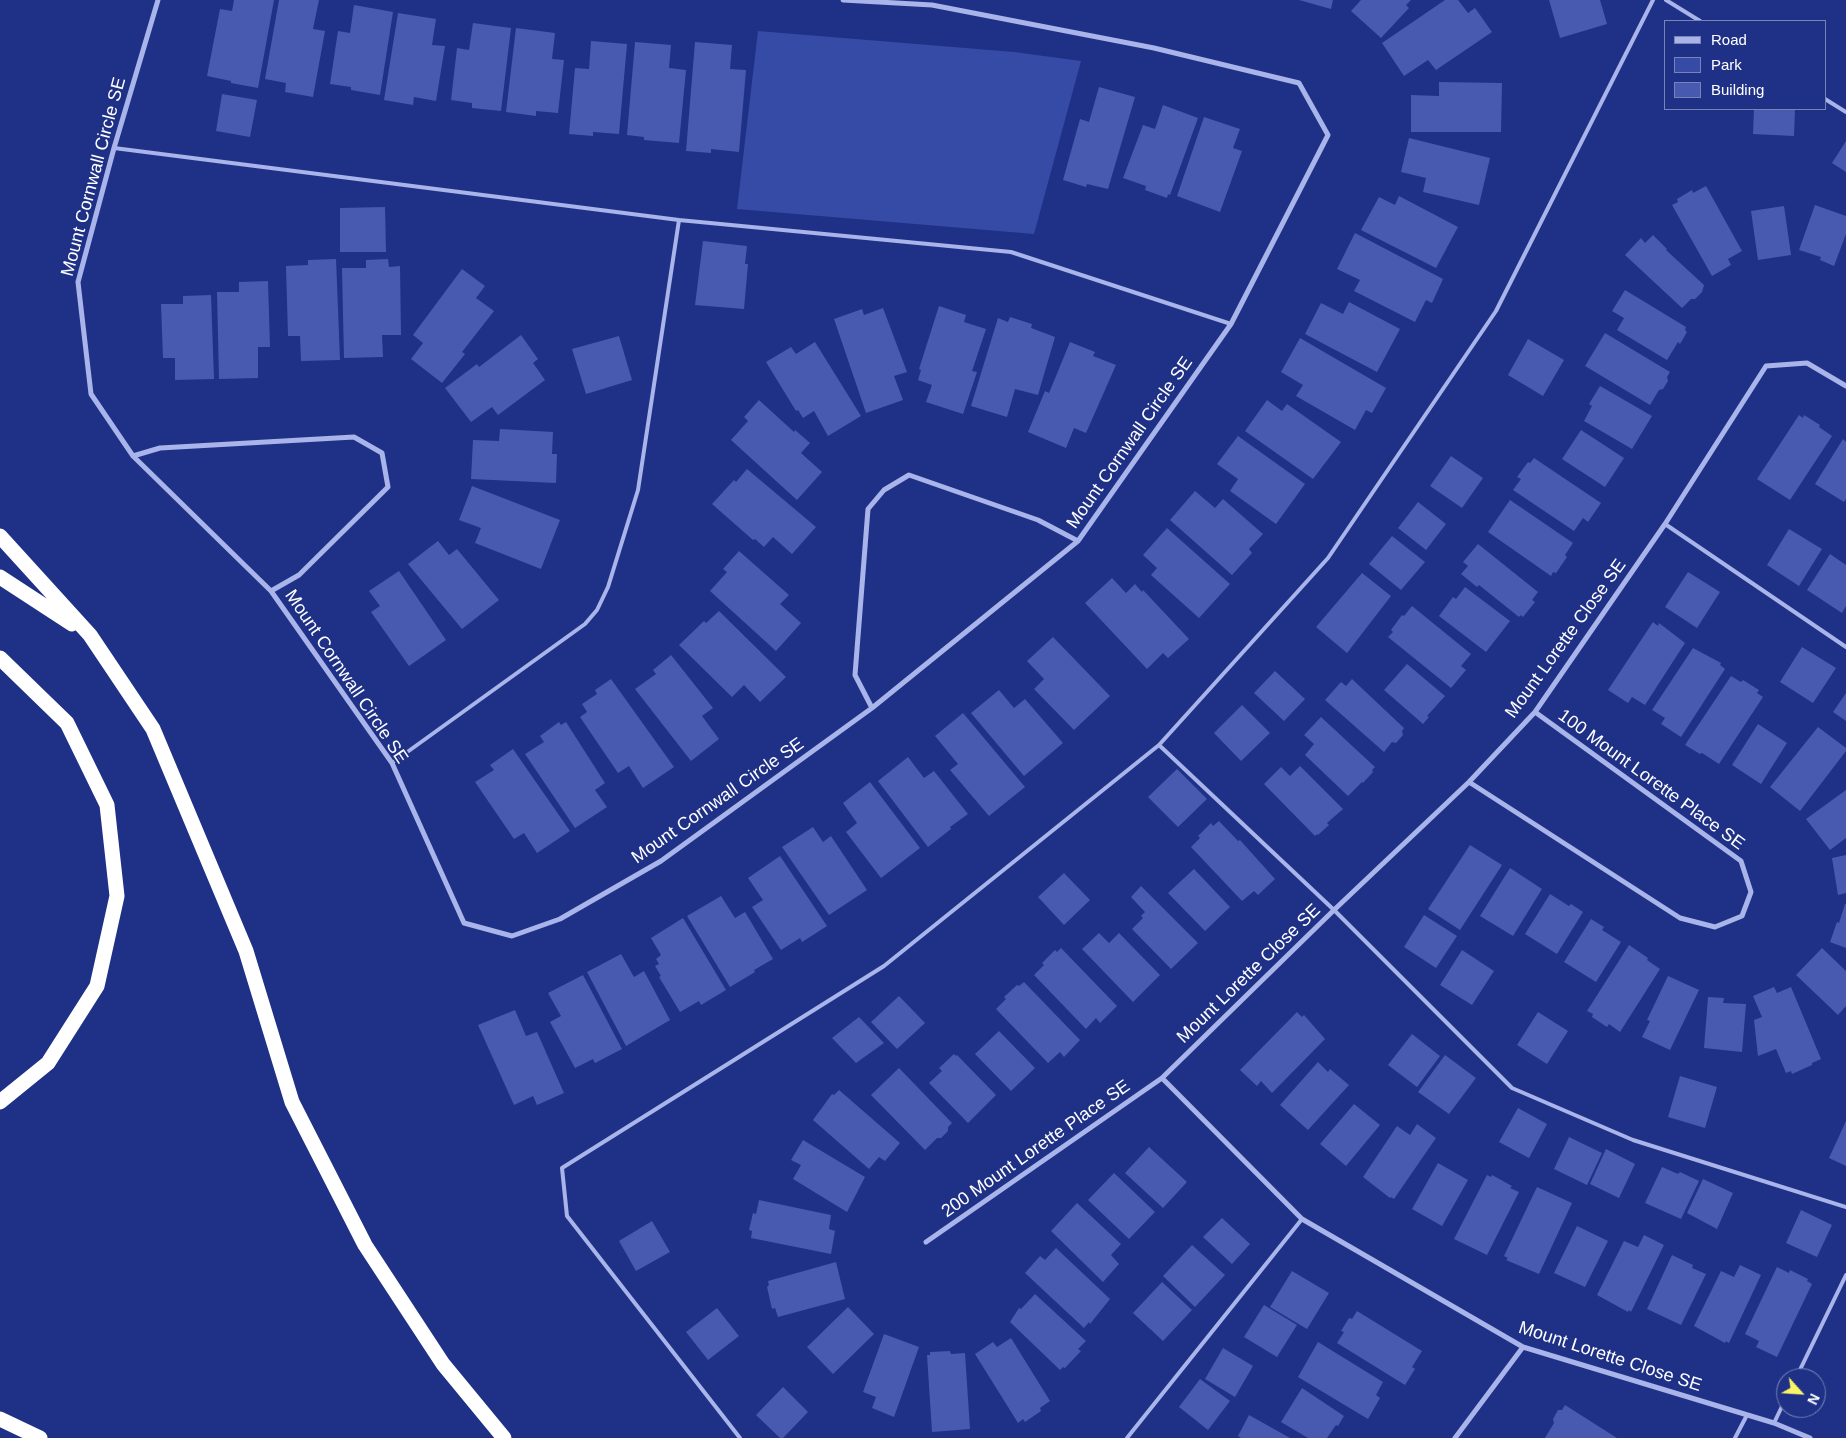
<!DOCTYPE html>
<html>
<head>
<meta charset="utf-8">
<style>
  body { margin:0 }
  #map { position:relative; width:1846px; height:1438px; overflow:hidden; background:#1f3186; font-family:Helvetica,sans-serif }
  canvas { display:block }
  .legend { position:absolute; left:1664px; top:20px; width:162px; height:90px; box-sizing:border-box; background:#1f3186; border:1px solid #7983b6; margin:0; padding:6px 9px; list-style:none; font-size:15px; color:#fff }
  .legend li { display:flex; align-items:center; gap:10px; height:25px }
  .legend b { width:25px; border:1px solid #7983b6 }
  .north { position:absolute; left:1776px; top:1368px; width:50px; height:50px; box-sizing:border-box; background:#1f3186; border:1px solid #7983b6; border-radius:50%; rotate:116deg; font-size:14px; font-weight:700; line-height:20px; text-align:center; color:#fff }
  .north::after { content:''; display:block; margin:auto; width:18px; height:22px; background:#f9f467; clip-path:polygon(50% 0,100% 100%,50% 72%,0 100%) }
</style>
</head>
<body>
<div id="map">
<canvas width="1846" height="1438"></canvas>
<ul class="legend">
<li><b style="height:6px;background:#a8b4ea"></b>Road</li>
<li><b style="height:14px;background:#354ba5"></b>Park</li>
<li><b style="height:14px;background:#475aaf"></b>Building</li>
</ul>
<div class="north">N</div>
</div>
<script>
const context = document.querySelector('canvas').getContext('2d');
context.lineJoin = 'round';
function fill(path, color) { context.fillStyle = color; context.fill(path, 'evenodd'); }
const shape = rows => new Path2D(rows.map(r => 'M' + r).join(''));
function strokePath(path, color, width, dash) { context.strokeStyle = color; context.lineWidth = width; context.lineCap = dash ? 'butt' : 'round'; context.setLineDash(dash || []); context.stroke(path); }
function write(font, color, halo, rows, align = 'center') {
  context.font = font + ' Helvetica,sans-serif'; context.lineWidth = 4; context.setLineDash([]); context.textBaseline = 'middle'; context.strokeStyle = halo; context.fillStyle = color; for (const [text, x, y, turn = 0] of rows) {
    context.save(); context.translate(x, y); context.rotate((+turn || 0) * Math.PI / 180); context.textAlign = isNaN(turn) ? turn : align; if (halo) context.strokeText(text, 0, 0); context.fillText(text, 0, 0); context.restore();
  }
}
const green = shape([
  [758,31,1014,52,1081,61,1034,234,737,209]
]);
const building = shape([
  [234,0,274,0,258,88,231,83,231,81,207,76,220,9,232,11],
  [279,0,319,0,313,29,325,31,313,97,285,92,286,83,265,79],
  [1299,0,1333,0,1331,9],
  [1361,0,1411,0,1406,5,1409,8,1381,38,1351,11],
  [1445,0,1458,0,1468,13,1475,8,1492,32,1436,70,1428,60,1404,76,1382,43],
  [1549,0,1600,0,1607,24,1560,38],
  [354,5,393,12,380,95,351,90,351,87,330,84,338,31,350,33],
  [398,13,436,19,432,45,445,46,436,101,414,97,413,105,384,100],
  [473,23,511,28,501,111,472,108,472,103,451,100,457,48,469,50],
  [516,28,555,33,552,59,564,60,558,113,536,111,536,116,506,112],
  [591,41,627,44,619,134,593,132,593,136,569,134,575,68,589,69],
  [635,42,671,45,669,68,686,70,679,143,644,140,644,137,627,135],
  [695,42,732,45,730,69,746,70,739,152,711,149,711,153,686,151],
  [1439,82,1502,83,1501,132,1411,132,1411,95,1439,96],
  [1099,87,1135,97,1108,189,1087,184,1086,187,1063,180,1080,119,1089,122],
  [222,94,257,100,250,137,216,131],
  [1163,105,1198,118,1170,195,1168,194,1167,198,1145,190,1146,186,1123,178,1143,125,1155,129],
  [1754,109,1795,109,1794,136,1753,134],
  [1204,117,1240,129,1233,148,1242,151,1220,212,1177,196],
  [1409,138,1490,158,1479,205,1423,192,1426,178,1401,172],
  [1846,141,1846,172,1832,163],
  [1706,186,1742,251,1728,259,1731,265,1712,276,1672,205,1678,202,1677,199,1692,190,1693,193],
  [1399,196,1458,227,1436,268,1361,230,1379,197,1395,205],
  [1815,205,1846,216,1846,234,1834,266,1820,260,1821,257,1799,250],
  [1784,206,1791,255,1758,260,1751,211],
  [385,207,386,252,340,252,340,208],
  [1355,233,1443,279,1432,303,1426,300,1415,322,1354,291,1360,280,1337,269],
  [1653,235,1667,249,1666,250,1704,285,1702,292,1695,299,1691,299,1682,308,1625,255,1641,238,1645,243],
  [703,241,747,246,745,264,748,264,744,309,695,305],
  [336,259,340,360,301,361,300,336,288,336,286,266,308,265,308,260],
  [388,259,389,267,400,266,401,335,382,335,383,357,344,358,342,268,366,268,366,260],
  [462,269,485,286,476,298,494,311,462,352,465,354,442,383,411,359,423,343,413,335],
  [268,281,270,347,258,347,258,378,219,379,217,292,239,292,239,282],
  [1625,290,1686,327,1685,330,1687,332,1680,344,1678,342,1667,360,1617,330,1624,318,1612,311],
  [211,295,214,379,175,380,175,358,163,358,161,304,183,304,183,296],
  [1349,302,1400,329,1377,372,1305,334,1321,303,1343,314],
  [939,306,966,315,964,322,986,329,972,371,977,372,963,414,926,402,932,385,918,380,921,370,919,369],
  [883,308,907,372,894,376,903,400,866,413,834,319,862,309,864,315],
  [1010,317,1032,324,1031,328,1055,337,1038,395,1015,389,1007,417,971,406,998,318,1008,322],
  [1605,333,1670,372,1667,377,1668,381,1663,389,1659,390,1650,405,1585,366],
  [521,335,538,359,533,363,545,380,498,415,492,407,471,422,445,388,477,364,479,367],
  [619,336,632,380,586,394,572,349],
  [1300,338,1386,388,1372,413,1366,410,1355,430,1296,396,1303,385,1281,372],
  [1528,339,1564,360,1543,396,1508,375],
  [815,342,861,416,828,436,814,411,803,418,798,410,796,411,766,362,791,347,796,354],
  [1070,342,1095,352,1093,356,1116,365,1086,433,1074,428,1066,448,1028,432,1045,391,1049,393],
  [1600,386,1652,416,1632,449,1584,421,1592,406,1589,404],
  [759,400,794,432,795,430,810,443,801,453,822,472,797,500,731,440,748,421,744,417],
  [1267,400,1282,411,1287,404,1341,442,1313,479,1245,431],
  [1799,415,1803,418,1804,415,1820,425,1819,427,1832,436,1790,500,1757,479],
  [500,429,553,432,552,454,557,454,556,483,471,479,473,440,499,441],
  [1581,430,1624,458,1605,487,1562,459],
  [1238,436,1305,484,1276,524,1230,491,1238,479,1217,464],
  [1843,439,1846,442,1846,499,1844,502,1815,484],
  [1451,456,1483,478,1462,508,1430,486],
  [1534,458,1601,503,1588,522,1583,518,1574,531,1513,490,1521,479,1517,477,1528,462,1530,463],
  [747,469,816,527,792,554,773,537,764,547,755,539,753,540,712,504,734,480,736,482],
  [472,486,560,520,541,569,475,543,481,528,459,520],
  [1195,491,1215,508,1223,499,1263,534,1249,549,1252,553,1232,575,1170,520],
  [1510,500,1573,543,1565,555,1567,557,1556,573,1553,572,1551,576,1488,532],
  [1418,502,1446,524,1426,550,1398,528],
  [1167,528,1230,584,1199,618,1151,575,1157,568,1143,555],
  [1789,529,1822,549,1799,586,1767,565],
  [1392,536,1425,562,1401,590,1369,564],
  [438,541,449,555,457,549,499,600,462,629,408,564],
  [1478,544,1538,592,1532,600,1535,602,1523,617,1521,615,1519,617,1479,585,1477,587,1461,574,1468,566,1463,562],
  [739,551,789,595,780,604,801,623,776,651,710,591,727,572,723,569],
  [1830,554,1846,565,1846,606,1842,613,1807,590],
  [399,571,446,640,409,666,371,612,380,606,369,591],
  [1688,572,1720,592,1697,628,1665,607],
  [1362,573,1391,596,1347,653,1316,627],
  [1112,578,1126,593,1135,584,1142,592,1143,590,1189,639,1168,658,1163,653,1147,669,1085,603],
  [1465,587,1510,621,1486,652,1439,616,1453,597,1456,599],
  [1412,606,1471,654,1461,666,1466,670,1451,688,1388,637,1393,632,1391,630,1402,615,1404,616],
  [719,611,786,677,760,702,744,685,732,697,679,645,704,621,706,623],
  [1653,622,1658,626,1659,623,1685,643,1645,705,1632,697,1628,703,1608,690],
  [1053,637,1110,696,1074,730,1034,689,1044,679,1027,661],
  [1802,647,1836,668,1813,703,1780,682],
  [1693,648,1721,663,1720,665,1725,669,1681,737,1661,724,1665,718,1652,710],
  [671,655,713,708,702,716,719,739,691,761,635,689,656,674,653,670],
  [1407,664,1445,696,1427,716,1429,717,1423,724,1384,690],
  [1275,671,1305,699,1284,721,1254,693],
  [1731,676,1741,682,1743,680,1759,690,1757,693,1763,697,1719,764,1702,753,1700,754,1685,745],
  [611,679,674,767,643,788,629,766,618,773,580,717,587,712,582,704,597,694,595,690],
  [1352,679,1404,728,1402,731,1403,735,1396,743,1392,742,1384,752,1325,700,1341,682,1346,686],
  [999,690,1014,708,1025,699,1063,743,1024,776,971,713],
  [1846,693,1846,721,1833,712],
  [1242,705,1270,733,1241,761,1214,733],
  [963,713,1025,787,989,816,950,770,958,764,935,736],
  [1321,717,1375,767,1372,770,1373,772,1363,783,1362,782,1348,796,1305,755,1314,744,1304,735],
  [559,722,561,725,566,722,605,783,595,790,607,807,575,828,525,754,544,742,540,736],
  [1758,724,1787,743,1761,784,1732,765],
  [1818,727,1846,748,1846,751,1800,811,1770,787],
  [513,749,570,831,537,853,524,833,514,839,475,782,494,770,490,765],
  [908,757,924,778,934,771,968,814,950,827,951,829,928,847,878,781],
  [1300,766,1343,809,1327,823,1329,825,1318,835,1317,834,1315,836,1264,784,1281,767,1290,776],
  [1177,769,1207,799,1178,827,1148,797],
  [870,782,920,848,881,878,846,832,857,823,843,803],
  [1846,790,1846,838,1830,850,1806,819],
  [1219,821,1238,841,1240,840,1275,879,1258,895,1254,891,1242,901,1191,847,1200,838,1198,836,1211,823,1213,826],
  [813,827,823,842,831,836,867,890,829,915,782,847],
  [1470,845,1502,865,1460,930,1428,909],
  [1846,855,1846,893,1838,895,1832,858],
  [780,856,827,926,802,942,800,938,781,950,752,907,763,900,748,878],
  [1510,868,1542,889,1513,936,1480,916],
  [1194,869,1230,907,1205,931,1168,893],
  [1064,873,1090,900,1064,925,1038,897],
  [1141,886,1198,943,1171,969,1132,929,1143,918,1141,916,1145,912,1131,897],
  [1550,894,1569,906,1571,904,1583,912,1557,954,1525,934],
  [721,896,735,918,745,912,773,959,754,970,755,972,730,987,687,916],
  [1845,904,1846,904,1846,948,1830,942,1837,922,1839,923],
  [1424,915,1457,936,1436,968,1404,947],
  [683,918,726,990,701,1005,699,1001,680,1012,659,977,661,976,655,966,659,964,656,959,661,955,651,938],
  [1591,919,1604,927,1602,930,1621,942,1596,982,1564,962],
  [1099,933,1109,943,1119,933,1160,975,1133,1002,1082,949],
  [1629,945,1648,958,1647,960,1660,969,1620,1032,1609,1024,1607,1027,1592,1017,1593,1014,1587,1011],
  [1061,948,1117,1006,1100,1023,1096,1018,1086,1029,1034,975,1044,965,1042,963,1055,950,1057,952],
  [1822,948,1846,971,1846,1006,1838,1015,1796,975],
  [1462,950,1494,971,1472,1005,1440,985],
  [621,954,634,977,644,971,670,1020,626,1046,587,972],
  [583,975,622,1049,595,1063,593,1059,575,1068,550,1022,561,1016,548,993],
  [1668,976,1699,990,1670,1050,1642,1037,1650,1021,1647,1020],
  [1024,982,1080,1040,1064,1057,1060,1052,1048,1063,996,1009,1006,999,1004,997,1017,985,1019,986],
  [1774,987,1777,993,1791,987,1821,1059,1812,1063,1812,1065,1792,1074,1791,1071,1786,1073,1776,1049,1758,1056,1754,1020,1762,1017,1753,996],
  [899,996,925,1023,897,1049,871,1022],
  [1708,997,1724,998,1723,1003,1746,1004,1742,1052,1704,1048],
  [515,1010,526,1036,537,1032,564,1093,537,1105,533,1096,514,1105,478,1025],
  [1297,1012,1302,1017,1304,1015,1325,1039,1272,1093,1261,1081,1257,1086,1240,1070],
  [1538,1012,1568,1031,1547,1064,1517,1045],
  [859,1017,884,1043,856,1063,832,1038],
  [999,1031,1035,1068,1011,1091,975,1054],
  [1412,1034,1440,1056,1417,1087,1388,1065],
  [954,1054,956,1056,957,1055,996,1095,968,1123,929,1083,942,1071,939,1068],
  [1445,1055,1476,1078,1449,1114,1418,1092],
  [1318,1062,1328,1072,1330,1069,1349,1085,1308,1130,1280,1105],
  [899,1068,952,1123,948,1127,948,1131,941,1138,937,1138,925,1150,871,1095],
  [1680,1076,1717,1087,1705,1128,1668,1117],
  [839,1090,900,1143,885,1161,879,1157,869,1169,813,1120,832,1094,834,1095],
  [1354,1104,1380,1125,1346,1166,1320,1144],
  [1518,1108,1547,1124,1529,1158,1499,1142],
  [1846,1121,1846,1166,1829,1158],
  [1417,1124,1436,1138,1394,1199,1391,1197,1390,1198,1363,1177,1397,1126,1410,1135],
  [1569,1137,1602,1153,1587,1185,1554,1169],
  [803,1140,865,1177,847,1212,793,1179,801,1165,791,1160],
  [1149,1147,1187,1182,1163,1208,1125,1173],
  [1606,1149,1635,1164,1619,1198,1590,1184],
  [1438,1163,1468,1180,1442,1226,1412,1209],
  [1662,1167,1678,1174,1680,1172,1699,1181,1681,1219,1645,1203],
  [1114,1173,1155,1212,1129,1239,1088,1200],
  [1487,1175,1491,1177,1492,1175,1512,1186,1510,1188,1519,1192,1487,1255,1454,1239],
  [1703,1179,1733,1193,1717,1229,1687,1213],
  [1537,1187,1572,1203,1539,1274,1506,1260,1508,1258,1504,1256],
  [759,1200,831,1215,829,1229,835,1231,831,1254,751,1238,752,1231,749,1230,753,1213,756,1214],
  [1077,1203,1121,1244,1111,1255,1119,1264,1103,1282,1051,1231],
  [1801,1210,1832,1225,1817,1257,1786,1243],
  [1222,1218,1250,1244,1232,1264,1203,1237],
  [652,1221,670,1252,636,1271,619,1241],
  [1577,1226,1608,1241,1585,1287,1554,1273],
  [1644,1235,1664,1245,1631,1312,1629,1310,1628,1312,1597,1295,1624,1241,1638,1247],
  [1192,1245,1225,1275,1195,1307,1163,1276],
  [1056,1248,1110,1299,1090,1324,1089,1322,1084,1328,1025,1273,1040,1256,1045,1260],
  [1672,1255,1693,1265,1692,1268,1706,1274,1681,1325,1647,1309],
  [836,1262,845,1299,778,1317,775,1308,772,1309,767,1287,769,1285,768,1281],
  [1740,1265,1761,1275,1729,1343,1726,1341,1725,1343,1694,1326,1721,1271,1734,1277],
  [1777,1267,1789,1273,1790,1270,1808,1279,1807,1281,1812,1284,1777,1357,1756,1347,1759,1341,1745,1334],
  [1292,1271,1329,1293,1307,1329,1270,1307],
  [1162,1282,1192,1310,1163,1341,1133,1313],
  [1035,1294,1086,1341,1078,1349,1081,1351,1065,1368,1063,1367,1060,1370,1010,1322,1019,1308,1021,1309],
  [1264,1305,1297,1325,1277,1357,1244,1337],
  [848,1307,874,1334,833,1374,807,1347],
  [717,1308,739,1336,708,1360,686,1332],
  [1357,1311,1422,1351,1412,1367,1415,1369,1405,1385,1337,1343,1344,1332,1341,1331,1349,1318,1352,1319],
  [884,1334,919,1347,894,1417,872,1408,876,1397,863,1392],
  [1011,1338,1050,1401,1040,1408,1041,1411,1025,1422,1023,1419,1018,1423,975,1354,993,1342,997,1347],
  [1318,1342,1383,1382,1376,1395,1380,1398,1368,1419,1298,1377],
  [1223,1348,1253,1366,1235,1397,1205,1379],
  [950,1351,951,1354,965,1353,970,1429,932,1432,927,1355,930,1355,930,1352],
  [1200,1379,1230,1401,1208,1430,1179,1407],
  [783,1387,808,1412,783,1438,780,1438,756,1415],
  [1302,1388,1344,1416,1338,1426,1336,1425,1327,1438,1308,1438,1281,1422],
  [1565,1405,1617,1438,1545,1438,1554,1423,1553,1419,1558,1410,1562,1410],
  [1249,1415,1290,1438,1241,1438,1238,1436]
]);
const service = shape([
  [1666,0,1700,21],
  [1825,99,1846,112],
  [114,148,679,220,1011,252,1231,324],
  [1665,524,1846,647],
  [1159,745,1334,910,1512,1088,1633,1140,1846,1207],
  [392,763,585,624,597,610,608,587,638,490,679,220],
  [1796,1378,1846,1275],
  [1774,1423,1786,1398],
  [740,1438,567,1216,562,1168,884,966,1159,745,1328,558,1496,311,1653,0],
  [1127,1438,1302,1219],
  [1735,1438,1747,1415]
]);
const minor = shape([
  [158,0,114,148,78,282,91,394,133,456,271,591,392,763,464,923,512,936,560,919,661,861,872,708,1078,541,1231,324,1328,135,1299,83,1154,48,932,5,843,0],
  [133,456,160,448,354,437,382,453,388,487,299,575,271,591],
  [872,708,855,675,868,509,884,490,909,475,1038,520,1078,541],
  [1469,782,1680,918,1715,927,1742,916,1751,892,1741,861,1535,712],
  [926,1242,1162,1078],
  [1455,1438,1523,1347],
  [1810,1438,1774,1423,1523,1347,1302,1219,1162,1078,1334,910,1469,782,1535,712,1665,524,1766,366,1807,363,1846,386]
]);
const motorway = shape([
  [0,536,90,635,153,729,246,951,292,1102,365,1245,443,1364,504,1438],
  [0,577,72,624],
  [0,658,67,723,107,805,117,896,97,986,48,1063,0,1102],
  [0,1419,40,1438]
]);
const streetNames = [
  ["Mount Cornwall Circle SE",94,177,-75],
  ["Mount Cornwall Circle SE",1130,443,-55],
  ["Mount Lorette Close SE",1566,639,-54],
  ["Mount Cornwall Circle SE",346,677,56],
  ["100 Mount Lorette Place SE",1651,780,36],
  ["Mount Cornwall Circle SE",718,801,-35],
  ["Mount Lorette Close SE",1249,974,-44],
  ["200 Mount Lorette Place SE",1036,1149,-35],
  ["Mount Lorette Close SE",1610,1357,18]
];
fill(green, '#354ba5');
fill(building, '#475aaf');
strokePath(service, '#a8b4ea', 4);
strokePath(minor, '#a8b4ea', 5);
strokePath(motorway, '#fff', 15);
write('18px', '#fff', '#1f3186', streetNames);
</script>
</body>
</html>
